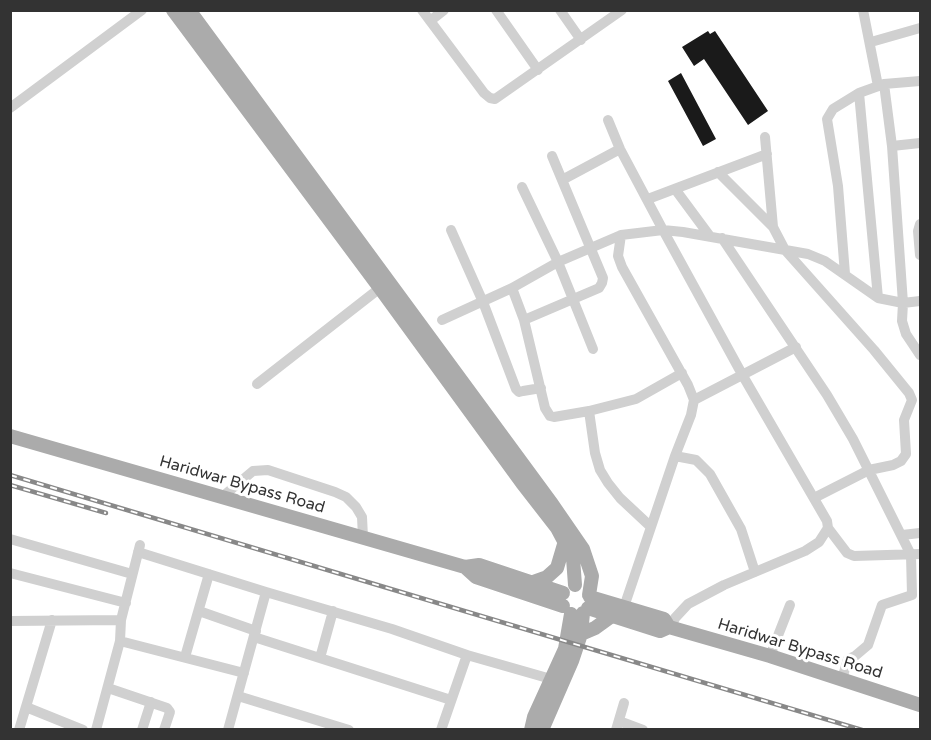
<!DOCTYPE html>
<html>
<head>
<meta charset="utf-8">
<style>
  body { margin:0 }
  #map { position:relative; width:931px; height:740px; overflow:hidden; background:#fff; font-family:"Varela Round",sans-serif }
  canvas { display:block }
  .frame { position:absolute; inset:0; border:12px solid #333; pointer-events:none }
</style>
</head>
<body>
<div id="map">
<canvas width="931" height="740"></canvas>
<div class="frame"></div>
</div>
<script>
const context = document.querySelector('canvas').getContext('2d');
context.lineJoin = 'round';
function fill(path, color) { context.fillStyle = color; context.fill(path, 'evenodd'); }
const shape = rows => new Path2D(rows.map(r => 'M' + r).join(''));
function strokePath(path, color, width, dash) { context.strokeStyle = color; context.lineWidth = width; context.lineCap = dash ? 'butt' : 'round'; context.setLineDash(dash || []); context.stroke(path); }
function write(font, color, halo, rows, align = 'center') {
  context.font = font + ' "Varela Round",sans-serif'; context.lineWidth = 6; context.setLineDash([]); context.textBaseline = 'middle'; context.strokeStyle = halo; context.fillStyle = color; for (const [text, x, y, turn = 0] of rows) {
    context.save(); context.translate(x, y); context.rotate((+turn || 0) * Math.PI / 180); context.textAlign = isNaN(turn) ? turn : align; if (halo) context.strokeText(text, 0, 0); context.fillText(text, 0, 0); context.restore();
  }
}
const building = shape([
  [708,31,710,34,715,31,768,111,748,125,704,59,694,66,682,47],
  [681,73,716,139,703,146,668,81]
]);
const minor = shape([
  [422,10,484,93,490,98,495,99,622,10],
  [496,10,538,70],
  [560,10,581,40],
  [863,10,878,86],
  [430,21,444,10],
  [871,42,920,28],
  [884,84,892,146,903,303,902,321,906,334,920,355],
  [859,93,878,298],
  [10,108,142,10],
  [608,120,620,149,663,230,743,376,827,521,828,528,819,542,805,551,724,585,688,604,675,618,671,628],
  [765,137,773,227],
  [892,146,920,143],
  [718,172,773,227,785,250,874,350,909,393,912,400,904,420,906,454,901,461,893,465,869,470,814,498],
  [562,180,620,149],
  [522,187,558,262,593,349],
  [675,189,709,235],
  [648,199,767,154],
  [920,224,918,231,920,255],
  [451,230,483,302,516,389,519,392,523,391,541,388],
  [722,238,827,395,853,439,911,555,912,595,882,605,868,645,855,656,848,659,842,679],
  [845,274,838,186,827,119,833,109,859,93,884,84,920,81],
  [512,288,524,320,545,408,550,416,554,417,589,411,636,399,682,373],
  [442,320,512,288,558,262,621,235],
  [524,320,599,288,602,283,603,278,552,156],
  [257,384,380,288],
  [694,400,796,347],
  [589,411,595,453,600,470,608,483,620,498,651,527],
  [675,456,696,460,710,474,741,529,755,572],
  [222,497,253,471,268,470,335,492,346,497,356,507,362,517,363,537],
  [828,528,847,553,854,556,920,554],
  [902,535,920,533],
  [10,539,132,574],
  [138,552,266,592,392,629,467,655,551,679],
  [10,573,126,603],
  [624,607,675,456,691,415,694,400,688,385,622,267,618,256,621,235,663,230,683,232,808,254,825,261,878,298,903,303,920,301],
  [199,611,256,631],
  [10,621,121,620],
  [254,637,451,700],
  [120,641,244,673],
  [770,656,790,605],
  [185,657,209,574],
  [320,658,333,611],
  [108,688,167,708,170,712,164,730],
  [238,696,349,730],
  [26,707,83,730],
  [619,721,643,730],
  [19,730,52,620],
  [96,730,120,641,121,620,140,545],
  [142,730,151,702],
  [228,730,266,592],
  [441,730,467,655],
  [616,730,624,703]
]);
const major = shape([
  [173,10,380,288,522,483,557,528,573,558,575,585],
  [189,10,552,504,583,549,592,576,589,595],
  [10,436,465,567,479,565,563,593],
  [465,567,476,577,563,606],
  [533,582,547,577,557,568,565,541],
  [590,597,664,619,669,627],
  [588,608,660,631,669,627,770,656,920,705],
  [581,634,595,628,613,615],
  [531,730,534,717,565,649,571,614],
  [542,730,572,661,581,634,583,613]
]);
const rail = shape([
  [10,475,862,730],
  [10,485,106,513]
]);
const streetNames = [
  ["Haridwar Bypass Road",242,485,16],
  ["Haridwar Bypass Road",800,649,17]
];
fill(building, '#1a1a1a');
strokePath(minor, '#d0d0d0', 10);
strokePath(major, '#ababab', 14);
strokePath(rail, '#888', 4.5);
strokePath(rail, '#fff', 2, [7]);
write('16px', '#333', '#fff', streetNames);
</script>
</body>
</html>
